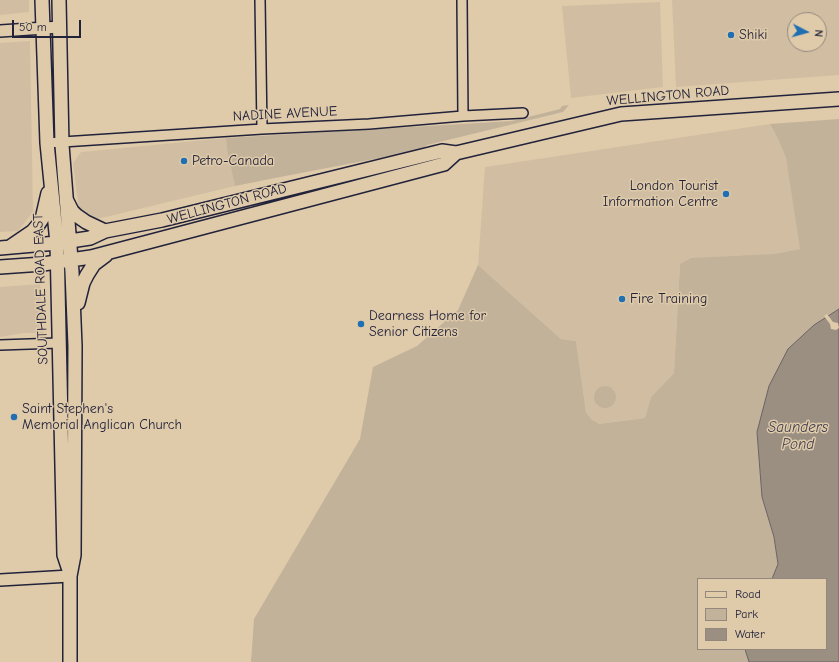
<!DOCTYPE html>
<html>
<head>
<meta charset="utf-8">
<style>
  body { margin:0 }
  #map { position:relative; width:839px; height:662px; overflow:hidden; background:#dfcbaa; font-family:"Comic Neue",sans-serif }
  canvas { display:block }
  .legend { position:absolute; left:697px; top:578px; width:130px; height:72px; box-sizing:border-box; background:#dfcbaa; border:1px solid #93877e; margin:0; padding:5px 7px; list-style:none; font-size:12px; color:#22223b }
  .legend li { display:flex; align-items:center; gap:8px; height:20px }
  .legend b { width:20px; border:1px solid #93877e }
  .north { position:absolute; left:787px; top:12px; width:40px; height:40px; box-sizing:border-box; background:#dfcbaa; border:1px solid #93877e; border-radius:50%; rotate:96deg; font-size:11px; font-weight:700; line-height:16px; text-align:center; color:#22223b }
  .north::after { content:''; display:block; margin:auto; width:14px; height:18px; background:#1f6fb2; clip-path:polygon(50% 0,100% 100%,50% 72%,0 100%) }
  .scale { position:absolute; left:12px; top:20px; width:69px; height:18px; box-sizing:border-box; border:2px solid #22223b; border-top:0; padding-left:5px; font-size:12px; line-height:14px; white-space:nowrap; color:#22223b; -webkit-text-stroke:3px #dfcbaa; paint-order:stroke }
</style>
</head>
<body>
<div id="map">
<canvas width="839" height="662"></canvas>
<ul class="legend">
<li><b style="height:5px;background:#dfcbaa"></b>Road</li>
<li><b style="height:11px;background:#c3b29a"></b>Park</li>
<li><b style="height:11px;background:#9b8f82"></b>Water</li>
</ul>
<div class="north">N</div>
<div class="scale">50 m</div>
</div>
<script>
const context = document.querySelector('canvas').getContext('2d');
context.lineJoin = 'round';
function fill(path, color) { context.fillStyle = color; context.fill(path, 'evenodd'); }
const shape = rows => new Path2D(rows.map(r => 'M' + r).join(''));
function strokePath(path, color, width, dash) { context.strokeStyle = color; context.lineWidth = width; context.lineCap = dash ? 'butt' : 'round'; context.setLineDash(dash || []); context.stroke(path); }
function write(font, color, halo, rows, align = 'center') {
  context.font = font + ' "Comic Neue",sans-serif'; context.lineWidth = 3; context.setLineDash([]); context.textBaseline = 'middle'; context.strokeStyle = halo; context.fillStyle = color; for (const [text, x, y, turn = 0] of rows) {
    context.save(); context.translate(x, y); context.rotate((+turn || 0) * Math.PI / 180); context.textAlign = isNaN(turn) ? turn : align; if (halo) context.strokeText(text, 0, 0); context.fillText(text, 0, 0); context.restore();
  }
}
const built = shape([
  [0,0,29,0,29,12,0,15],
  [672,0,839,0,839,75,676,87],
  [795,20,819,20,819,44,795,44],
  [660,2,663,87,571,98,562,6],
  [30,41,33,212,18,231,0,232,0,43],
  [770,124,778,139,786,158,801,249,774,254,680,264,674,373,651,397,645,418,599,424,591,419,586,412,576,341,561,339,478,265,485,167],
  [226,138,227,150,235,186,93,220,79,210,73,163,81,152],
  [40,284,44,333,23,333,0,337,0,287]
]);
const green = shape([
  [569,105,563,112,427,145,421,150,275,178,235,186,227,150,226,138,512,121,560,109,562,106],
  [839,119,839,309,814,325,757,432,762,497,774,537,778,565,772,579,698,579,698,649,745,649,749,662,251,662,254,619,360,439,373,367,417,346,458,310,478,265,561,339,576,341,586,412,591,419,599,424,645,418,651,397,674,373,680,264,691,258,774,254,800,249,786,158,778,139,770,124],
  '594 397a11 11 0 1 1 22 0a11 11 0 1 1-22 0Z'
]);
const water = shape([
  [839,309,839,662,749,662,745,649,826,649,826,579,772,579,778,564,774,537,762,497,757,432,769,386,788,349,814,325,839,309]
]);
const pier = shape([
  [827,314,833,322,838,323,839,328,836,330,831,329,830,324,824,316]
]);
const minor = shape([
  [260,0,262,129],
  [462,0,463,116],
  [47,143,262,129,369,124,463,116,523,113],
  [0,345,59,343]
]);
const tertiary = shape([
  [0,31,60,27],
  [0,580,70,576]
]);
const secondary = shape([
  [42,0,47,143,57,243,64,555,70,573],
  [59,0,62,145,72,272,75,346,74,555,70,576,70,662],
  [67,201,72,211,76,215,86,222,105,231],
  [11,246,33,231,38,225,42,219,48,193],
  [0,248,57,243,90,238,105,231,162,220,442,151,456,153,621,114,839,99],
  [0,267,43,264,91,257,444,164,456,153],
  [78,303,83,283,87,275,94,264,106,255]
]);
const markers = [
  [731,35,4,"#1f6fb2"],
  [184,161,4,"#1f6fb2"],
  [726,194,4,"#1f6fb2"],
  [622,299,4,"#1f6fb2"],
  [361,324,4,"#1f6fb2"],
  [14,417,4,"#1f6fb2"]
];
const poiNames = [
  ["Shiki",739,35],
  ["Petro-Canada",192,161],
  ["London Tourist",718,186,"right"],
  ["Information Centre",718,202,"right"],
  ["Fire Training",630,299],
  ["Dearness Home for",369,316],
  ["Senior Citizens",369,332],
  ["Saint Stephen's",22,409],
  ["Memorial Anglican Church",22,425]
];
const streetNames = [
  ["WELLINGTON ROAD",668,96,-5],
  ["NADINE AVENUE",285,114,-3],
  ["WELLINGTON ROAD",227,204,-15],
  ["SOUTHDALE ROAD EAST",41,289,-92]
];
const waterNames = [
  ["Saunders",798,428],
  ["Pond",798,445]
];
fill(built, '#d1bea2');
fill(green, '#c3b29a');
fill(water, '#9b8f82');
strokePath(water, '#6b6366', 1);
fill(pier, '#dfcbaa');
strokePath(minor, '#22223b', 12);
strokePath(tertiary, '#22223b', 14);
strokePath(secondary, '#22223b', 16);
strokePath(minor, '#dfcbaa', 9);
strokePath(tertiary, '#dfcbaa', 11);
strokePath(secondary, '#dfcbaa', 13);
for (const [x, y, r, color] of markers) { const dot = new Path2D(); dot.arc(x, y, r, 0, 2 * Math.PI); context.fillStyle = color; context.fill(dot); strokePath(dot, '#dfcbaa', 1.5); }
write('14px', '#22223b', '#dfcbaa', poiNames, 'left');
write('14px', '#22223b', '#dfcbaa', streetNames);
write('italic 15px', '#403d4d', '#dfcbaa', waterNames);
</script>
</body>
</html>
